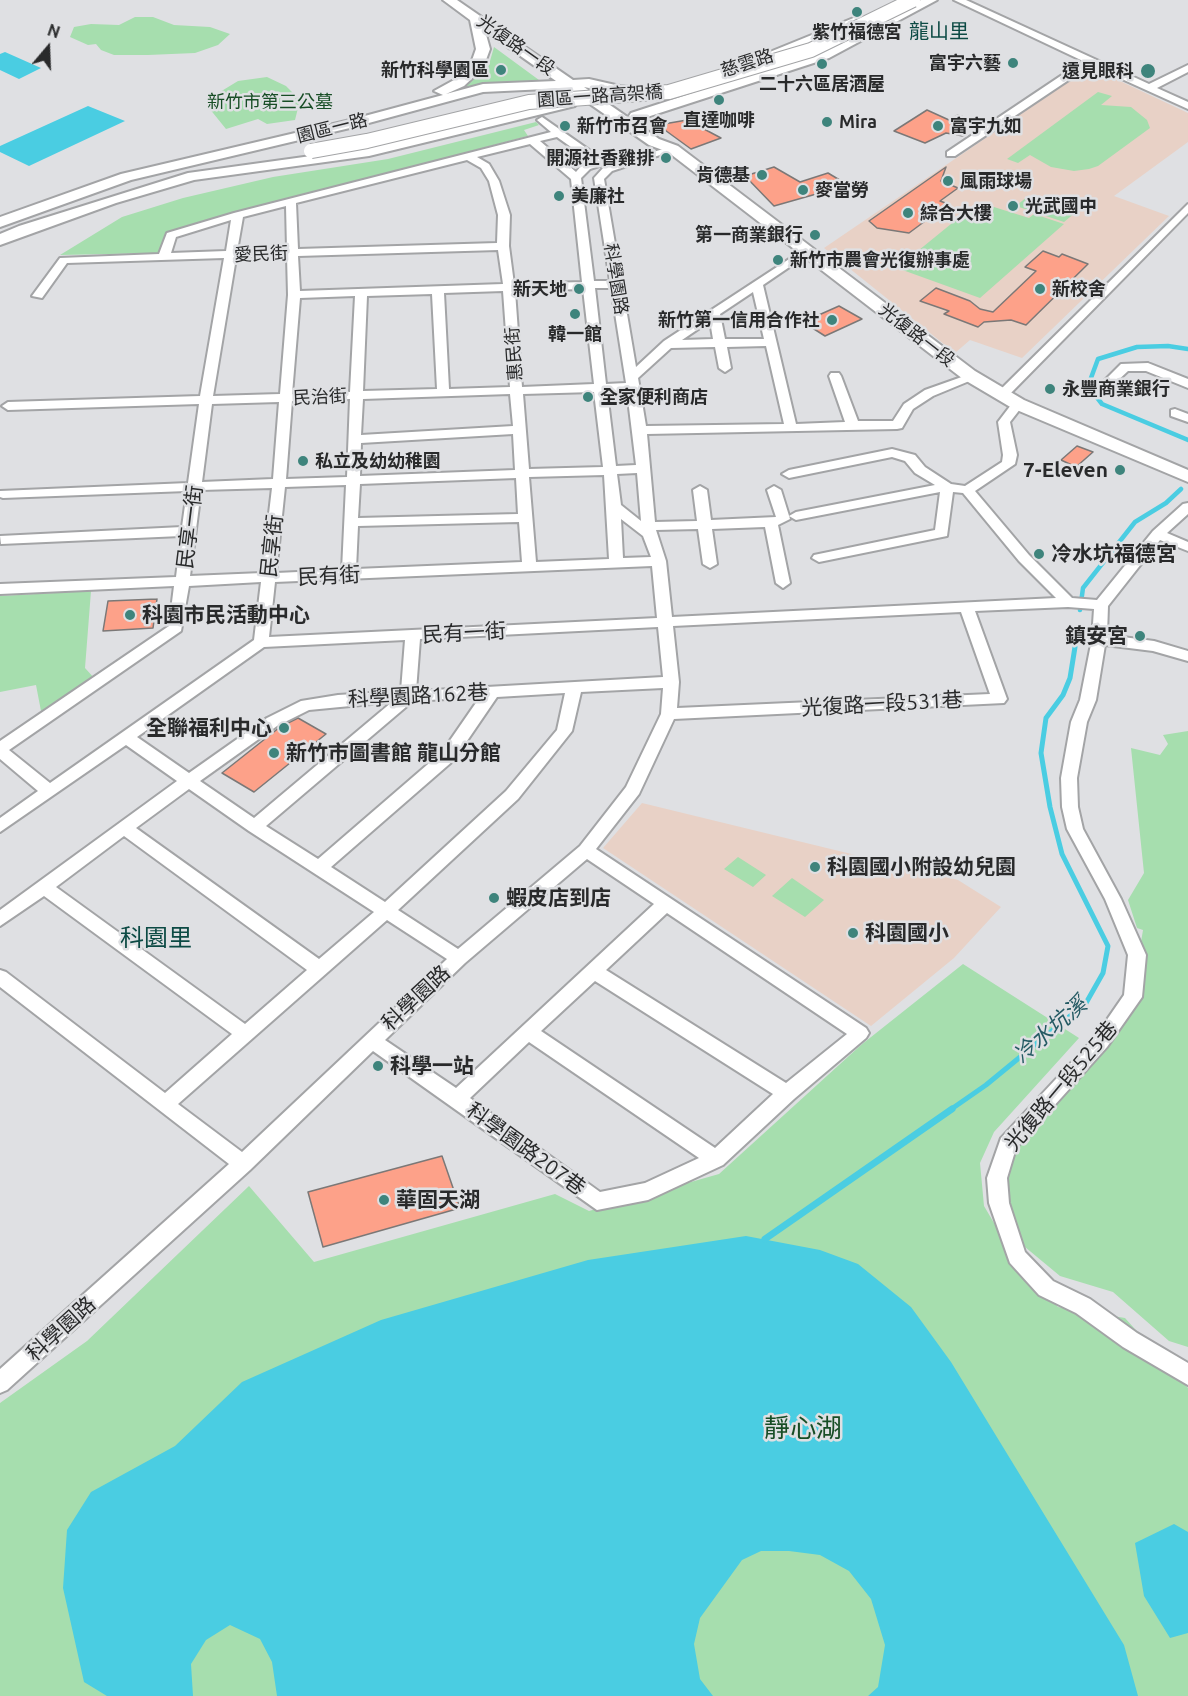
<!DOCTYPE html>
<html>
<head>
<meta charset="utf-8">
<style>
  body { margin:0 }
  #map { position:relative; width:1188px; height:1696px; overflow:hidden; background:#dfe0e3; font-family:Ubuntu,sans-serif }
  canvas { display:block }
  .north { position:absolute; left:18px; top:18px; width:60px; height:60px; -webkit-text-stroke:4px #dfe0e3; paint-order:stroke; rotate:19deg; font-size:16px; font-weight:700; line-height:24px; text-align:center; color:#292a2b }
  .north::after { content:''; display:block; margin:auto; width:21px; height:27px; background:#292a2b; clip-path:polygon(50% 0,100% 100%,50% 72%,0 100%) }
</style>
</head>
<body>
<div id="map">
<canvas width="1188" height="1696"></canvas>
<div class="north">N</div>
</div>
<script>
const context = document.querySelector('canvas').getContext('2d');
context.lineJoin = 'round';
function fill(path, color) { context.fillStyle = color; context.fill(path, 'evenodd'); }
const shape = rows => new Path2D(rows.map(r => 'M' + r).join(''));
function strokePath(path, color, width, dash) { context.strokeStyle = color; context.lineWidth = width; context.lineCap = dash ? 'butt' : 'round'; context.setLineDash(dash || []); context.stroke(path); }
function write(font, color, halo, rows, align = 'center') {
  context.font = font + ' Ubuntu,"Noto Sans TC",sans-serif'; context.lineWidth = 5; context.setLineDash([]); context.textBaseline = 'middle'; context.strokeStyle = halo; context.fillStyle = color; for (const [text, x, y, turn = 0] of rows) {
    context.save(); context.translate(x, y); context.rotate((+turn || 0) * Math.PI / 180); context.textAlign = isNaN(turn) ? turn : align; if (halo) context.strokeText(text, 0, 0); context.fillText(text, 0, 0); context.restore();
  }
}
const education = shape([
  [1090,67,1188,113,1188,142,1114,196,1169,216,1022,358,970,340,955,353,824,248],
  [642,803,958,880,1001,907,954,958,871,1026,603,848]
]);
const green = shape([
  [135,17,153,17,174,25,210,27,230,34,218,45,195,53,148,55,114,55,101,50,96,44,88,45,70,37,74,27,91,24,119,25],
  [494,47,539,80,487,85,458,92,488,68],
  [267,77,286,86,300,100,295,120,267,124,258,119,226,129,209,108,215,95,238,81],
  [1098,92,1112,96,1101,105,1131,107,1147,120,1150,128,1098,166,1089,169,1074,171,1051,167,1030,155,1018,163,1007,159],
  [536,122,539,125,524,130,528,136,236,213,166,234,158,253,60,255,122,217,183,198,273,177,388,159],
  [1028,196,1076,212,1064,222,1016,206],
  [978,202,1029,218,1034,214,1064,224,980,298,897,268],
  [91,591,85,668,95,679,41,711,36,685,0,692,0,596],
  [1188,731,1188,1347,1169,1341,1113,1292,1060,1276,1025,1247,1007,1204,1005,1179,1014,1148,1077,1076,1109,1045,1139,1003,1146,956,1141,942,1143,930,1137,928,1128,900,1144,873,1131,748,1160,755,1168,744,1163,735],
  [738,857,766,875,753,887,724,869],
  [792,878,824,900,805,917,772,896],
  [963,964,1079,1038,994,1132,980,1163,984,1206,1020,1267,1058,1307,1125,1318,1188,1388,1188,1696,0,1696,0,1403,87,1341,249,1186,314,1262,555,1194,589,1211,719,1174,861,1045]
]);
const water = shape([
  [5,52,41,68,19,79,0,70,0,54],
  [88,106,125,121,29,166,0,152,0,146],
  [746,1236,820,1250,858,1264,911,1307,951,1362,1124,1645,1138,1696,868,1696,878,1687,885,1645,871,1599,849,1571,820,1555,789,1551,761,1551,742,1560,700,1618,694,1644,700,1679,713,1696,277,1696,272,1662,260,1639,230,1625,206,1640,191,1664,193,1696,107,1696,84,1682,63,1588,67,1530,91,1492,175,1446,242,1382,381,1320,588,1260],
  [1174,1524,1188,1532,1188,1633,1170,1638,1144,1596,1135,1543]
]);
const streamFar2 = shape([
  [1188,349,1168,346,1137,347,1098,359,1088,386,1102,404,1188,440],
  [1080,610,1083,588,1135,522,1166,503,1181,489]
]);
const streamFar1 = shape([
  [950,1110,986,1085,1086,1003,1103,973,1108,946,1062,854,1050,807,1041,753,1046,718,1063,695,1070,678,1075,647]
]);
const stream = shape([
  [765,1239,952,1109]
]);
const building = shape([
  [927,110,949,120,958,115,972,120,963,136,946,133,925,143,894,131,927,110],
  [687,120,721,138,691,149,658,125,687,120],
  [774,167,800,182,828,173,848,185,774,206,745,176,774,167],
  [946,167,941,181,958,188,940,201,948,204,909,233,877,228,869,221,946,167],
  [1043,251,1059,257,1062,254,1088,264,1026,325,1011,320,984,322,978,327,944,314,949,311,920,301,936,288,970,301,980,309,993,312,1036,271,1025,267,1043,251],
  [839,306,862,319,825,336,803,322,839,306],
  [1077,446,1093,452,1076,467,1061,460,1077,446],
  [157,599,153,628,103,631,108,601,157,599],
  [298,718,326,734,254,792,222,773,280,727,298,718],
  [442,1156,460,1208,323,1247,308,1192,442,1156]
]);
const street = shape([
  [954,0,966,0,1149,84,1188,65,1188,72,1157,88,1188,102,1188,109,1091,65,955,156,947,156,947,152,1083,61,954,0],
  [542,117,602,159,619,155,624,158,590,169,581,178,594,281,610,281,594,178,604,167,673,146,678,149,612,171,604,179,636,367,664,341,806,248,812,251,810,253,763,285,796,424,845,422,829,376,831,373,839,373,841,376,858,421,893,421,904,404,925,390,973,373,979,377,933,396,913,409,902,428,897,429,647,434,655,522,697,521,693,490,700,486,707,490,711,520,776,517,767,490,774,486,781,490,790,519,778,525,790,583,783,588,776,583,765,527,712,529,717,564,710,568,703,564,698,529,656,530,666,561,672,617,1056,598,1019,561,963,493,953,492,947,536,819,562,812,558,814,555,935,530,940,492,796,520,789,516,796,512,935,485,915,473,905,461,892,457,789,478,782,474,789,470,892,449,915,455,925,467,951,484,965,486,1002,462,1003,455,998,422,1014,401,1018,400,1024,404,1010,422,1017,455,1015,464,975,491,1029,555,1072,598,1097,600,1153,531,1183,504,1188,503,1188,514,1167,533,1188,542,1188,551,1160,540,1108,606,1107,635,1154,641,1188,651,1188,661,1153,651,1105,645,1096,700,1087,722,1077,778,1078,807,1083,829,1121,899,1146,955,1142,997,1107,1047,1016,1148,1007,1178,1009,1203,1025,1252,1053,1281,1090,1299,1137,1333,1188,1363,1188,1385,1123,1347,1076,1313,1039,1295,1010,1263,989,1203,987,1178,1001,1138,1095,1037,1124,995,1128,955,1105,899,1067,829,1062,807,1061,778,1071,722,1080,700,1092,639,1094,609,1068,607,975,611,1007,699,1004,703,674,719,639,794,596,849,866,1028,869,1033,866,1038,794,1099,723,1165,648,1200,597,1210,373,1051,250,1170,7,1390,0,1393,0,1369,229,1164,0,987,0,970,6,972,165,1093,232,1034,44,896,0,926,0,910,177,781,126,745,0,832,0,818,38,791,0,759,0,741,169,626,174,586,0,594,0,584,176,577,181,536,1,544,0,536,182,527,187,491,3,498,0,497,0,491,188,483,199,404,8,410,2,406,8,402,200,396,224,258,67,263,42,298,32,296,60,258,159,254,167,233,234,213,551,132,537,120,542,117],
  [557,137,592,162,582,165,576,172,540,141,557,137],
  [530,144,571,179,582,282,514,284,509,246,510,215,499,181,489,164,477,157,530,144],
  [467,160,481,168,489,181,498,215,497,243,298,249,296,203,467,160],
  [286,206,287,249,237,251,243,217,286,206],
  [231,220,226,251,171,253,176,237,231,220],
  [498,250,503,284,300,291,298,256,498,250],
  [287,256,288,295,280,394,213,396,236,258,287,256],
  [595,288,611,288,626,383,606,384,595,288],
  [583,289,594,384,522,387,515,291,583,289],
  [503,291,510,387,449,389,444,293,503,291],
  [753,292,764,339,725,339,720,314,753,292],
  [432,294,437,389,363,391,367,296,432,294],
  [355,296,350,392,292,394,300,298,355,296],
  [710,321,713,339,682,340,710,321],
  [766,346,784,424,646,426,638,378,671,348,715,347,719,368,725,372,731,368,727,347,766,346],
  [627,391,636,465,616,466,607,392,627,391],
  [594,392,603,467,529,469,523,394,594,392],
  [510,394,513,426,361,435,363,399,510,394],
  [350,399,347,477,286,479,292,401,350,399],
  [279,402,273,479,202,482,212,404,279,402],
  [513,434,515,470,360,476,361,443,513,434],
  [637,473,641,521,621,505,617,474,637,473],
  [604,475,609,559,536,562,529,477,604,475],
  [516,478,518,514,358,518,360,484,516,478],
  [346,485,342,570,276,573,285,487,346,485],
  [272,488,262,573,190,576,201,490,272,488],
  [621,519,643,536,651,557,623,558,621,519],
  [519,522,522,562,356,569,358,526,519,522],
  [652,566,657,618,269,637,275,582,652,566],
  [261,582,254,640,50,783,9,750,181,631,189,586,261,582],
  [961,612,990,694,677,708,679,682,673,626,961,612],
  [658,627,663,677,416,691,420,639,658,627],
  [405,640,401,691,338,695,301,701,267,718,189,773,137,737,264,647,405,640],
  [663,688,661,714,626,787,580,846,458,949,398,910,518,799,572,731,581,692,663,688],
  [565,693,557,730,506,791,385,902,331,867,454,760,497,697,565,693],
  [480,697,442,752,318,859,266,826,413,701,480,697],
  [392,702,254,818,200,781,277,726,309,710,392,702],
  [189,789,249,831,374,912,319,959,136,828,189,789],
  [124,836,307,970,245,1024,56,887,124,836],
  [587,859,654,904,456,1088,385,1040,465,963,587,859],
  [667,913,847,1034,786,1083,606,970,667,913],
  [387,920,447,959,242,1152,178,1104,387,920],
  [595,981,773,1094,715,1148,541,1031,595,981],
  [529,1042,699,1158,645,1183,600,1192,470,1098,529,1042],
  [1188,204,1188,213,1006,398,998,398,998,392,1188,204],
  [1148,363,1188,379,1188,388,1146,371,1128,371,1113,385,1109,386,1103,382,1121,364,1148,363],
  [1175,409,1188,414,1188,422,1171,416,1171,410,1175,409]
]);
const secondary = shape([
  [443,0,457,0,573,80,589,79,620,86,651,87,653,90,646,94,620,94,584,87,659,139,678,146,975,371,1024,400,1188,470,1188,482,1012,408,963,379,668,152,649,145,567,88,483,92,354,127,131,180,0,227,0,217,121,174,346,121,443,95,434,91,454,80,470,66,476,49,470,20,443,0],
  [485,31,556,81,483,84,446,94,464,86,483,68,490,49,485,31],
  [921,0,937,0,829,58,641,119,631,119,629,116,631,113,819,52,921,0],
  [856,17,862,21,860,24,810,47,762,62,755,58,856,17],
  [570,99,577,103,575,106,369,156,194,180,116,203,0,245,0,234,19,226,188,173,369,148,570,99]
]);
const secondaryBridge = shape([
  [311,151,367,141,529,102,669,92,811,50,913,0]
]);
const markers = [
  [857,12,6,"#3e847c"],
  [1013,63,6,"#3e847c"],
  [822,64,6,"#3e847c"],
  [501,70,6,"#3e847c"],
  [1148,71,8,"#3e847c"],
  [719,100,6,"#3e847c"],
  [827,122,6,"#3e847c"],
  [565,126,6,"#3e847c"],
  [938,126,6,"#3e847c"],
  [666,158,6,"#3e847c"],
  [762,175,6,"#3e847c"],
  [948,181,6,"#3e847c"],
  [803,190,6,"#3e847c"],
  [559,196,6,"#3e847c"],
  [1013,206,6,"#3e847c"],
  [908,213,6,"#3e847c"],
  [815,235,6,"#3e847c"],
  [778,260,6,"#3e847c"],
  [579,289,6,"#3e847c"],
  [1040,289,6,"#3e847c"],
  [575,314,6,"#3e847c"],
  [832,320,6,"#3e847c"],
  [1050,389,6,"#3e847c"],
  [588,397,6,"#3e847c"],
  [303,461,6,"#3e847c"],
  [1120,470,6,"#3e847c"],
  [1039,554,6,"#3e847c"],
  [130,615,6,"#3e847c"],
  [1140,636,6,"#3e847c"],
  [284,728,6,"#3e847c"],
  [274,753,6,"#3e847c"],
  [815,867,6,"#3e847c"],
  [494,898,6,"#3e847c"],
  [853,933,6,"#3e847c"],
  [378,1066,6,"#3e847c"],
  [384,1200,6,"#3e847c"]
];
const farPoinames = [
  ["紫竹福德宮",857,32,"center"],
  ["富宇六藝",1001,63,"right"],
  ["新竹科學園區",489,70,"right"],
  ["遠見眼科",1134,71,"right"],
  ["二十六區居酒屋",822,84,"center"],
  ["直達咖啡",719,120,"center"],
  ["Mira",839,122],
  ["新竹市召會",577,126],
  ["富宇九如",950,126],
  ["開源社香雞排",654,158,"right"],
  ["肯德基",750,175,"right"],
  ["風雨球場",960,181],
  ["麥當勞",815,190],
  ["美廉社",571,196],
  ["光武國中",1025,206],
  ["綜合大樓",920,213],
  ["第一商業銀行",803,235,"right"],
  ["新竹市農會光復辦事處",790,260],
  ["新天地",567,289,"right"],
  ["新校舍",1052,289],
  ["新竹第一信用合作社",820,320,"right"],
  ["韓一館",575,334,"center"],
  ["永豐商業銀行",1062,389],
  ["全家便利商店",600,397],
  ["私立及幼幼稚園",315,461]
];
const farStreetnames = [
  ["光復路一段",516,45,35],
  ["慈雲路",747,63,-18],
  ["園區一路高架橋",600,96,-4],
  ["園區一路",332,128,-14],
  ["愛民街",261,254,-2],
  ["科學園路",616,279,81],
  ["光復路一段",917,335,38],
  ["惠民街",514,354,-94],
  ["民治街",320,397,-3]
];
const farParknames = [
  ["新竹市第三公墓",270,102]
];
const farQuarternames = [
  ["龍山里",939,31]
];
const poiNames = [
  ["7-Eleven",1108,470,"right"],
  ["冷水坑福德宮",1051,554],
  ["科園市民活動中心",142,615],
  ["鎮安宮",1128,636,"right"],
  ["全聯福利中心",272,728,"right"],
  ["新竹市圖書館 龍山分館",286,753],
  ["科園國小附設幼兒園",827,867],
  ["蝦皮店到店",506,898],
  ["科園國小",865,933],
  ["科學一站",390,1066],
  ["華固天湖",396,1200]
];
const streetNames = [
  ["民享一街",190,527,-83],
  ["民享街",272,546,-84],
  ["民有街",329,576,-3],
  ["民有一街",464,633,-3],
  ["科學園路162巷",418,696,-3],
  ["光復路一段531巷",882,704,-3],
  ["科學園路",416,998,-43],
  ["光復路一段525巷",1061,1086,-50],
  ["科學園路207巷",526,1149,36],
  ["科學園路",61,1329,-42]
];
const waterNames = [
  ["冷水坑溪",1050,1030,-41]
];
const quarterNames = [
  ["科園里",156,938]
];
const nearParknames = [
  ["靜心湖",803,1428]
];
fill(education, '#e8d1c6');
fill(green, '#a6deae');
fill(water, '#4acde2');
strokePath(streamFar2, '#4acde2', 4.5);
strokePath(streamFar1, '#4acde2', 5);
strokePath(stream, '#4acde2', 7);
fill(building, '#fda189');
strokePath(building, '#7b7877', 1.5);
strokePath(street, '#a3a4a6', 4);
strokePath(secondary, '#a3a4a6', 4);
fill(street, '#fff');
fill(secondary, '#fff');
strokePath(secondaryBridge, '#a3a4a6', 16, []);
strokePath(secondaryBridge, '#fff', 14);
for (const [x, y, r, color] of markers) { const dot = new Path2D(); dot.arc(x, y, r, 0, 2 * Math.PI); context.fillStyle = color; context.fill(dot); strokePath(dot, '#dfe0e3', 2); }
write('bold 18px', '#292a2b', '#dfe0e3', farPoinames, 'left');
write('18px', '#292a2b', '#dfe0e3', farStreetnames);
write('18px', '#174d25', '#dfe0e3', farParknames);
write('20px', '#0c4a44', '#dfe0e3', farQuarternames);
write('bold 21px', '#292a2b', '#dfe0e3', poiNames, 'left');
write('21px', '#292a2b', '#dfe0e3', streetNames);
write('italic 22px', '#245a63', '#dfe0e3', waterNames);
write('24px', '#0c4a44', '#dfe0e3', quarterNames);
write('26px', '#174d25', '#dfe0e3', nearParknames);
</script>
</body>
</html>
